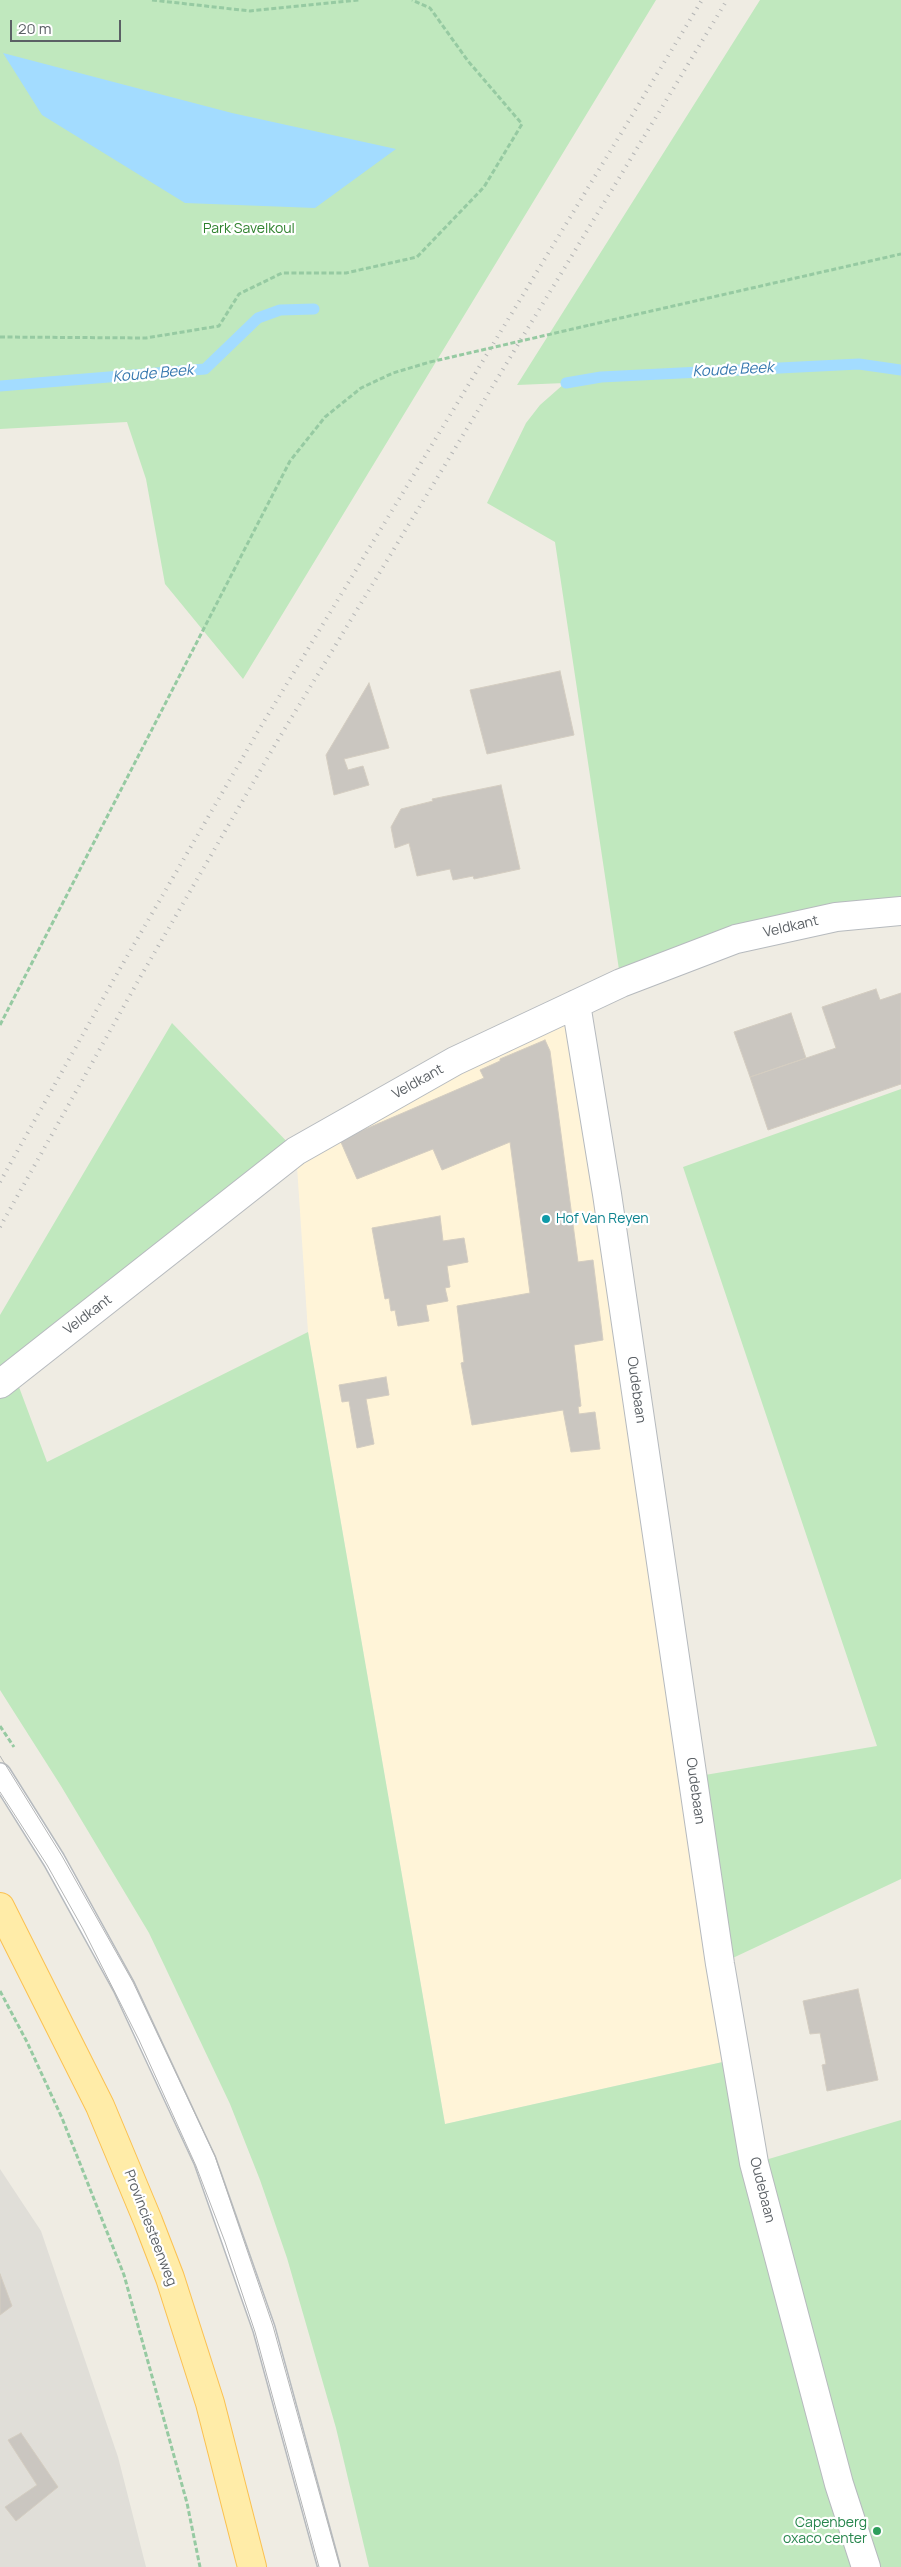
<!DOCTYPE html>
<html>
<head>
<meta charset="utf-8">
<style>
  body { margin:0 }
  #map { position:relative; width:901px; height:2567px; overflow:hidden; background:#efece3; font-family:Manrope,sans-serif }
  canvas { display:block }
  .scale { position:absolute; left:10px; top:20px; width:111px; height:22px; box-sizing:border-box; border:2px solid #5b6065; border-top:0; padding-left:6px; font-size:15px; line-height:18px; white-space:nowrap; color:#5b6065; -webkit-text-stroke:4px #fff; paint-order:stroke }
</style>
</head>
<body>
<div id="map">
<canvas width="901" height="2567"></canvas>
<div class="scale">20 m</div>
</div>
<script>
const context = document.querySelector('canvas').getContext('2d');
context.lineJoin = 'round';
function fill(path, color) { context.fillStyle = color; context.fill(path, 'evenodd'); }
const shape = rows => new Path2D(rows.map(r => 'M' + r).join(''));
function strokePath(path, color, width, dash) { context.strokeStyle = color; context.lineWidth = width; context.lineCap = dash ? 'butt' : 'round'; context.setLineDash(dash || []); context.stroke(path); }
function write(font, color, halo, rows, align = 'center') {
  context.font = font + ' Manrope,sans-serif'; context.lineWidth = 4.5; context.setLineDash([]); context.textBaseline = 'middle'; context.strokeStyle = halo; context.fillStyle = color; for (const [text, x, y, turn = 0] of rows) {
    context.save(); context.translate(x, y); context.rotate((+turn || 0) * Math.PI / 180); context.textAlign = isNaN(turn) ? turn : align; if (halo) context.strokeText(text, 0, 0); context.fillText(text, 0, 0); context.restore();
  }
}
const commercial = shape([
  [576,1004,736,2059,445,2124,308,1332,296,1151]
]);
const industrial = shape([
  [0,2169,41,2231,118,2457,146,2567,0,2567]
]);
const green = shape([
  [0,0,656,0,243,679,165,584,146,479,127,422,0,429],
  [760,0,901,0,901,911,836,917,621,983,555,542,487,503,526,423,540,405,565,383,517,385],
  [172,1023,296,1151,13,1371,47,1462,308,1332,445,2124,736,2059,755,2163,901,2120,901,2567,369,2567,336,2428,287,2258,260,2180,230,2104,149,1933,61,1786,0,1690,0,1315],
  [901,1089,901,1879,720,1964,693,1777,877,1746,683,1167]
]);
const water = shape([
  [3,53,232,113,396,149,315,208,185,203,42,115]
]);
const stream = shape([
  [566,383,601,377,859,364,901,370],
  [0,386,205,369,258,318,280,310,314,309]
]);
const building = shape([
  [560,671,574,735,487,754,470,690,560,671],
  [369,683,389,748,344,759,348,770,363,766,369,785,334,795,326,755,369,683],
  [501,785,520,869,474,879,473,876,453,880,450,869,417,876,409,843,395,848,391,827,401,809,433,801,432,799,501,785],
  [876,989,880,1000,901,993,901,1084,768,1130,750,1077,836,1048,822,1007,876,989],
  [791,1013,806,1058,750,1077,734,1032,791,1013],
  [545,1040,550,1051,578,1262,593,1260,603,1340,574,1345,581,1406,578,1407,579,1414,595,1412,600,1449,571,1452,563,1410,472,1425,461,1363,464,1362,457,1306,530,1293,510,1142,442,1170,433,1149,357,1179,340,1140,484,1078,480,1070,500,1061,500,1059,545,1040],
  [440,1216,443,1241,464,1238,468,1262,447,1266,450,1287,445,1288,448,1301,426,1305,429,1321,398,1326,395,1310,391,1311,389,1298,385,1299,372,1228,440,1216],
  [386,1377,389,1395,366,1399,374,1444,357,1448,349,1401,342,1402,339,1385,386,1377],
  [858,1989,878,2080,827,2091,822,2065,826,2064,820,2033,810,2034,803,2001,858,1989],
  [0,2274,12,2306,0,2315,0,2274],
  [21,2433,58,2487,16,2521,5,2507,37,2485,8,2440,21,2433]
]);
const path = shape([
  [152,0,250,11,359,0],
  [590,325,901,254],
  [0,337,146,338,219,326,239,294,282,273,346,273,417,257,484,187,522,124,468,61,430,8,412,0],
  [0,1025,290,461,325,417,361,388,393,373,430,362],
  [0,1726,14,1747],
  [0,1991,27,2042,62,2118,124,2275,187,2503,200,2567]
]);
const lane = shape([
  [0,1774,54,1860,124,1987,205,2161,264,2329,329,2567]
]);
const street = shape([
  [576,1004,607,1194,720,1964,754,2163,839,2484,866,2567],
  [0,1384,296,1151,455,1061,621,983,736,939,836,917,901,911]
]);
const primary = shape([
  [0,1907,100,2106,148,2221,170,2278,210,2403,252,2567]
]);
const tram = shape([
  [0,1756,62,1856,133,1982,215,2156,273,2326,340,2567],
  [0,1792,47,1865,83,1929,139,2040,196,2166,225,2242,255,2332,319,2567]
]);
const rail = shape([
  [0,1182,118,972,257,733,702,0],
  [0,1227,138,981,275,745,727,0]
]);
const pathBridge = shape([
  [430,362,590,325]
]);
const markers = [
  [546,1219,5,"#0f9aa8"],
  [877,2531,5,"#2e9e5b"]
];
const parkNames = [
  ["Park Savelkoul",249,229]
];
const streetNames = [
  ["Veldkant",791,927,-13],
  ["Veldkant",418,1082,-29],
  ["Veldkant",88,1315,-37],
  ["Oudebaan",636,1390,82],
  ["Oudebaan",695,1791,82],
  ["Oudebaan",762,2190,76],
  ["Provinciesteenweg",150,2228,69]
];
const cultureNames = [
  ["Hof Van Reyen",556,1219]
];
const leisureNames = [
  ["Capenberg",867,2523],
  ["oxaco center",867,2539]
];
const waterNames = [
  ["Koude Beek",733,370,-3],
  ["Koude Beek",153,374,-5]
];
fill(commercial, '#fff4d8');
fill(industrial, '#e0ded8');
fill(green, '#c0e8be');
fill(water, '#a3dcff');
strokePath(stream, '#a3dcff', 11);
fill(building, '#cac6c0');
strokePath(building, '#d4cdc1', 1);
strokePath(lane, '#b6babe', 24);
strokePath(street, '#b6babe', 30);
strokePath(primary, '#fbc151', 30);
strokePath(path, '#96caa2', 3, [5, 2.5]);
strokePath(lane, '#fff', 21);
strokePath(street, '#fff', 28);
strokePath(primary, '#ffeca8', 28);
strokePath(tram, '#b5b6b6', 1);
strokePath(rail, '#b5b6b6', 4, [1, 6]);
strokePath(pathBridge, '#96caa2', 3, [5, 2.5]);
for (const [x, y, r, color] of markers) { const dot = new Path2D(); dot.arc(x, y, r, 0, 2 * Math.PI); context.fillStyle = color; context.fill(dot); strokePath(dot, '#fff', 2); }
write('14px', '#2f822e', '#fff', parkNames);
write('14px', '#5b6065', '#fff', streetNames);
write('14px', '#0d838f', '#fff', cultureNames, 'left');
write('14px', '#27864d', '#fff', leisureNames, 'right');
write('italic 15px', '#3678af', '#fff', waterNames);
</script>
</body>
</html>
